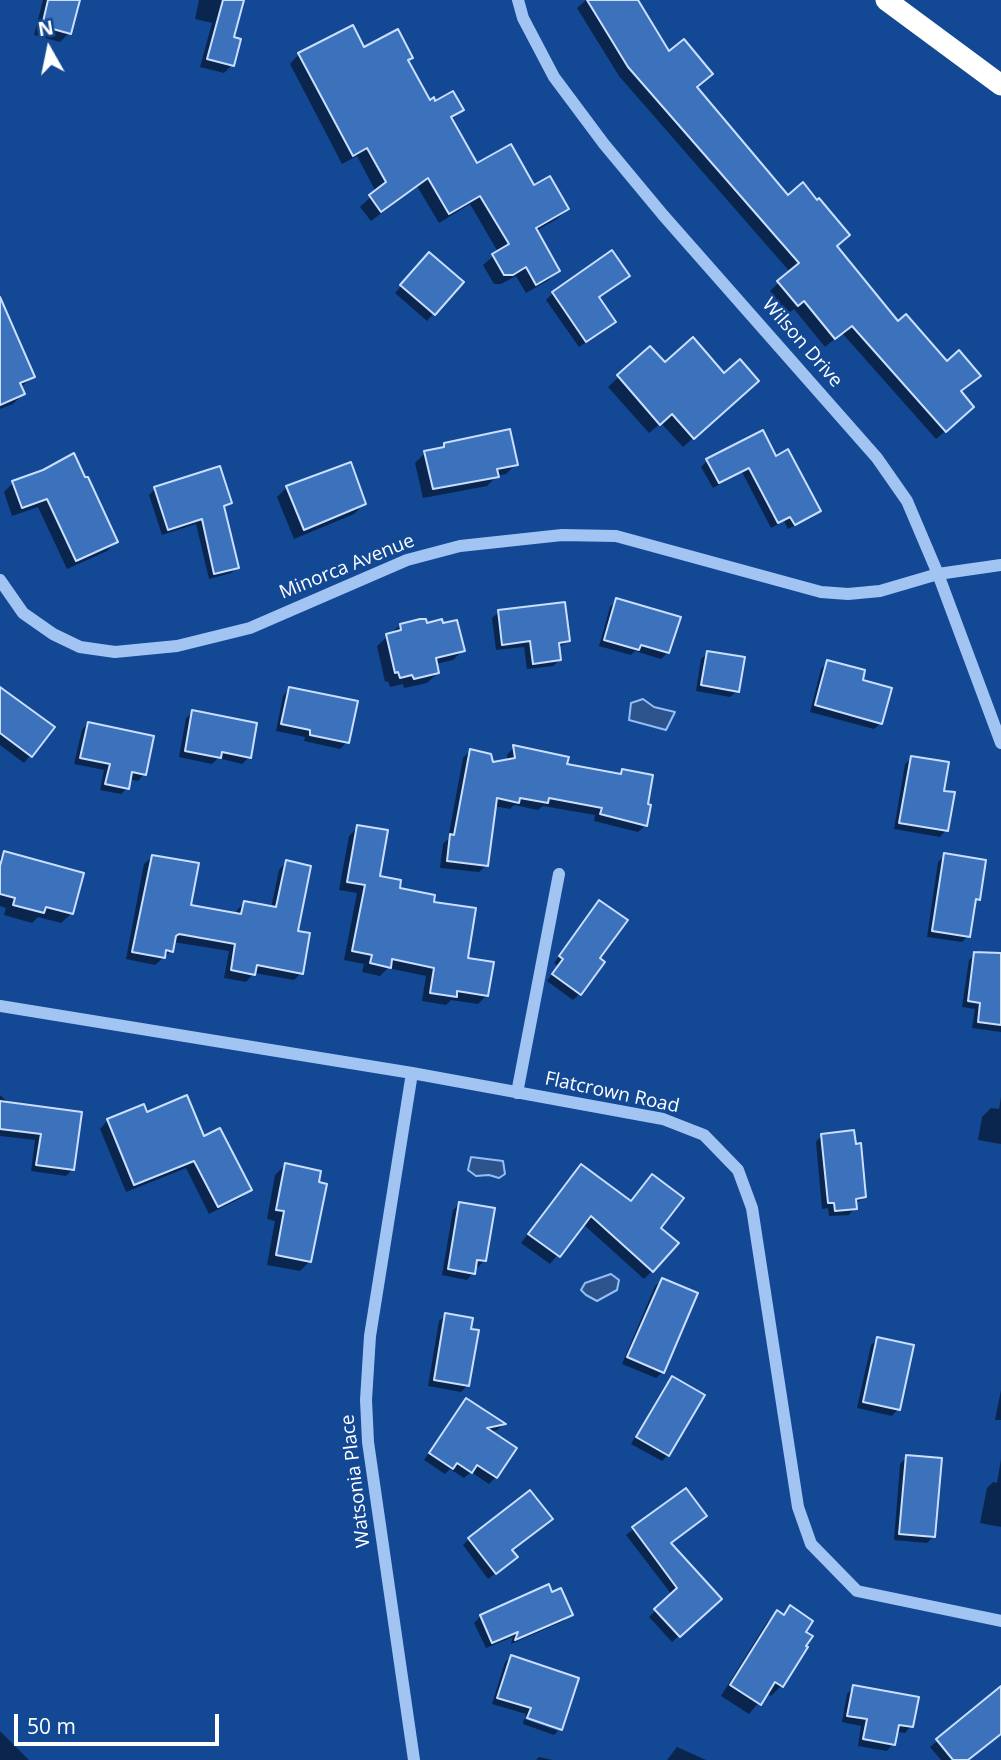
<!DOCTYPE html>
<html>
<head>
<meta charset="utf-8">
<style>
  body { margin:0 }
  #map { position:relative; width:1001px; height:1760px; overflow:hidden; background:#134894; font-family:"Open Sans",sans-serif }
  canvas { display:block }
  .north { position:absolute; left:14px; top:14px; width:70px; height:70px; -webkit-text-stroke:5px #134894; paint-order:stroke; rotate:351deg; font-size:19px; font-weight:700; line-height:28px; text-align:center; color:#fff }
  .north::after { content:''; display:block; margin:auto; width:24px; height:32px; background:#fff; clip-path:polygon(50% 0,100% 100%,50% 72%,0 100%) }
  .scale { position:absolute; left:14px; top:1714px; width:205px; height:32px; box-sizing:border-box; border:4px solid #fff; border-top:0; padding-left:9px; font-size:21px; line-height:24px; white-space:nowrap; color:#fff; -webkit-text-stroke:5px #134894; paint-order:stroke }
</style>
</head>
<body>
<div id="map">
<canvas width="1001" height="1760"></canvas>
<div class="north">N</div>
<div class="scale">50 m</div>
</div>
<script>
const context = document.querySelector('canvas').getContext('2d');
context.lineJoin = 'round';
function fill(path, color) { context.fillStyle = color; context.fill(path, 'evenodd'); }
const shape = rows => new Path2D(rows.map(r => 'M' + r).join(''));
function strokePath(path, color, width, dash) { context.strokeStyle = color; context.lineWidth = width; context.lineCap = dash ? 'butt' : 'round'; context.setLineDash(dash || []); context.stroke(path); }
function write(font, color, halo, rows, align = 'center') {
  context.font = font + ' "Open Sans",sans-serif'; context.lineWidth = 5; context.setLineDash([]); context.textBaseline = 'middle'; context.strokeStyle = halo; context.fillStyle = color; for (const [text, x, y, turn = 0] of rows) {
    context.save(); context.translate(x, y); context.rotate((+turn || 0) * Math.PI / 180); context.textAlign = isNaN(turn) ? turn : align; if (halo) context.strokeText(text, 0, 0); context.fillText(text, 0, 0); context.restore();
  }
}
const water = shape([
  [643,699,654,707,675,712,666,730,629,720,631,703,643,699],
  [471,1157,503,1161,505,1174,499,1178,489,1175,476,1176,468,1170,471,1157],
  [611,1274,619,1280,617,1290,597,1301,586,1295,581,1290,585,1283,611,1274]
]);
const shadow = shape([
  [43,0,78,0,69,33,60,42,34,35],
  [199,0,242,0,232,39,232,65,224,73,200,67,212,23,195,19],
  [586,0,630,0,696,88,788,197,835,247,898,324,969,384,960,392,963,416,936,439,842,333,825,347,794,309,788,314,770,291,790,272,619,76,577,8],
  [363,49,411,57,407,62,429,102,462,110,452,119,477,165,534,188,567,209,557,219,536,231,558,270,549,280,526,293,516,276,501,284,494,284,483,265,498,252,470,204,439,223,417,186,371,221,360,207,376,192,357,156,342,164,290,64,299,54],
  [423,261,461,282,427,321,395,293],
  [621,282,597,298,607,328,579,347,546,300,553,293],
  [0,306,33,376,20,388,23,394,13,404,0,409],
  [650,348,665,365,724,375,747,391,683,447,661,423,649,433,608,387],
  [444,445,516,464,506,474,497,476,487,486,423,498,415,463,425,453,440,450],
  [776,458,819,511,813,517,788,529,784,521,771,528,742,472,713,488,701,467,707,461],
  [84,480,116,542,107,551,67,569,38,507,12,516,4,492,13,483],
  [287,487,364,504,354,514,294,539,277,497],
  [155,489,230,502,225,508,237,568,231,573,209,579,196,524,162,535,149,495],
  [617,600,668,652,661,659,635,651,631,655,599,646,610,607],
  [499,612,569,641,558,648,560,660,553,666,527,669,524,647,496,650,492,618],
  [400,625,463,650,453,660,436,664,438,673,427,683,404,688,403,684,390,687,388,681,385,682,377,646],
  [708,653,737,691,730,697,696,691,701,659],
  [828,662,861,681,881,723,874,729,810,712,821,669],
  [289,689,347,742,340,749,304,741,305,737,276,731,283,696],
  [0,690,52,728,24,763,0,745],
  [193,712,249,757,242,764,218,758,212,764,179,757,186,718],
  [88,723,144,774,138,781,129,779,127,788,121,794,100,790,104,770,74,764,82,730],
  [514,747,565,765,618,775,623,771,646,805,646,825,638,832,594,821,595,815,543,806,538,810,514,805,510,809,494,806,487,865,479,872,440,868,443,844,448,839,463,758,470,751,492,764,507,762,507,755],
  [912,758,942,792,946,830,940,837,894,829,905,764],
  [358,827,378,877,398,890,432,903,487,995,478,1004,451,1000,446,1005,422,1001,426,976,388,968,380,976,362,972,364,964,344,960,357,893,339,890,349,836],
  [5,853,72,913,61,923,38,917,32,923,4,915,6,908,0,906,0,858],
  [945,855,978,899,973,904,968,936,962,942,927,937,938,862],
  [152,857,189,906,236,915,237,910,244,903,271,908,279,870,286,862,301,973,294,980,254,973,246,982,224,978,229,951,173,942,171,951,155,965,126,959,144,864],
  [593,909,598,958,580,993,573,1000,547,981,558,966,554,963],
  [975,954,1001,957,1001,1032,972,1028,975,1009,962,1007,969,960],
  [0,1095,10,1104,80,1113,73,1169,66,1176,31,1171,35,1140,0,1136],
  [1001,1097,1001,1144,978,1140,982,1117,991,1108,999,1109],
  [146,1114,203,1138,250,1190,241,1198,209,1214,186,1168,126,1192,100,1129,108,1120],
  [822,1135,865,1197,855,1204,855,1208,849,1215,829,1216,828,1208,822,1209,816,1142],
  [285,1165,310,1261,300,1271,267,1265,275,1221,267,1219,275,1175],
  [581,1166,630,1202,652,1176,659,1228,652,1271,644,1279,583,1224,550,1264,521,1243],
  [459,1204,484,1261,478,1267,474,1267,473,1273,467,1280,442,1275,453,1210],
  [662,1280,663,1372,656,1378,622,1364,655,1286],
  [446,1315,468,1385,461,1392,428,1386,439,1321],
  [878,1339,898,1409,892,1416,857,1408,871,1345],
  [672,1378,668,1455,662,1461,631,1444,665,1385],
  [1001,1390,1001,1420,995,1420],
  [460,1407,503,1425,497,1430,489,1432,496,1477,489,1484,471,1472,464,1478,450,1469,445,1474,424,1460],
  [907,1457,934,1536,927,1543,894,1540,900,1464],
  [1001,1459,1001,1527,980,1523,987,1488,993,1482,997,1483],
  [686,1490,705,1516,669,1544,713,1605,672,1642,649,1617,672,1595,626,1535],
  [469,1539,511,1550,509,1563,488,1579,463,1545],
  [551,1594,570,1614,564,1621,511,1644,513,1637,486,1648,474,1623,481,1616],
  [790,1608,804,1632,781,1686,771,1696,767,1693,749,1714,721,1696,767,1622,777,1613,782,1616],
  [511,1657,577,1679,559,1730,559,1727,525,1716,526,1714,492,1704,505,1662],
  [854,1687,911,1726,905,1733,896,1732,893,1744,887,1751,858,1746,861,1726,842,1722,847,1694],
  [993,1695,1001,1705,1001,1732,967,1760,941,1760,930,1747],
  [524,1719,558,1731,554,1735,523,1724],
  [0,1731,29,1760,0,1760],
  [677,1747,706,1760,667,1760],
  [539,1757,553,1760,536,1760]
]);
const building = shape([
  [48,0,80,0,71,34,42,26,48,0],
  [223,0,244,0,234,37,241,39,234,66,207,59,223,0],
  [587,0,638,0,669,51,684,39,713,74,697,87,788,195,803,182,817,200,819,198,850,235,837,246,898,321,906,314,947,361,959,350,981,376,961,391,974,407,946,432,852,326,835,339,804,301,798,306,777,281,799,263,628,67,587,0],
  [353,25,364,47,398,29,413,58,408,60,430,100,434,97,435,101,453,91,464,110,451,117,477,163,511,144,534,185,550,176,569,209,536,228,560,271,536,285,526,267,513,275,504,275,492,254,509,244,480,196,449,214,428,178,381,212,369,195,386,182,367,148,353,156,298,53,353,25],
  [612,250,630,276,599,297,616,322,586,342,552,292,612,250],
  [429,252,464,282,435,315,400,285,429,252],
  [0,297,35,377,20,383,25,394,0,405,0,297],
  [693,337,724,373,740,359,759,381,694,439,672,414,660,425,617,375,650,346,665,362,693,337],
  [510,429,518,465,497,469,499,477,433,489,424,451,444,447,444,443,510,429],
  [763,430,776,456,788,449,821,511,795,525,790,517,778,523,749,468,719,483,706,459,763,430],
  [74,453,85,477,88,477,118,542,76,561,47,499,22,508,12,481,43,470,74,453],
  [351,462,366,504,304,530,286,486,351,462],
  [220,466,232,503,224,506,239,568,214,574,202,519,168,530,154,487,220,466],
  [616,598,681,617,669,653,641,645,639,650,604,640,616,598],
  [565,602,570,641,559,643,561,660,533,664,530,641,502,645,498,610,565,602],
  [420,619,426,619,427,623,442,619,443,623,457,620,465,651,436,658,439,673,414,679,412,675,400,678,398,672,395,673,386,634,401,630,400,624,420,619],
  [707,651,745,657,739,692,701,685,707,651],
  [827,660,865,670,863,680,892,688,882,724,815,705,827,660],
  [0,687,55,727,32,757,0,733,0,687],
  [289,687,358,701,349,743,310,735,310,730,281,724,289,687],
  [192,710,257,723,251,758,222,752,221,758,185,751,192,710],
  [88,722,154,736,146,775,132,772,129,789,105,784,110,764,80,758,88,722],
  [513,745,569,757,567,764,621,774,622,769,653,775,648,804,651,805,647,826,600,814,602,808,549,798,548,803,520,798,519,803,497,798,488,866,447,861,450,834,454,835,470,749,491,754,493,762,515,758,513,745],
  [911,756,949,762,944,791,955,792,948,831,899,823,911,756],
  [357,825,388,830,380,876,401,880,400,888,435,895,434,902,476,908,468,958,494,962,488,996,457,991,457,997,430,993,434,968,392,959,391,968,370,963,372,955,352,951,365,885,347,882,357,825],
  [4,851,84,873,73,914,46,907,44,913,13,905,15,898,0,894,0,866,4,851],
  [944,853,986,860,980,900,976,899,970,937,932,931,944,853],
  [152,855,199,863,191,905,241,914,244,901,276,907,286,860,311,866,298,931,310,933,303,974,257,965,255,975,231,970,235,944,179,934,176,936,173,952,166,950,165,958,132,952,152,855],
  [599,900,628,920,600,958,605,962,581,995,552,974,563,959,559,956,599,900],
  [974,952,1001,953,1001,1025,978,1022,980,1003,968,1001,974,952],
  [187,1095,204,1136,220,1128,252,1190,218,1207,194,1161,134,1185,107,1119,144,1104,147,1112,187,1095],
  [0,1101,82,1112,74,1170,36,1165,41,1134,0,1129,0,1101],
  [854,1130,856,1144,861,1143,866,1197,856,1199,857,1209,835,1211,834,1203,828,1203,821,1134,854,1130],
  [285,1163,321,1171,319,1182,327,1184,311,1262,276,1255,284,1211,276,1210,285,1163],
  [581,1164,631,1201,652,1174,684,1198,661,1228,679,1243,653,1272,591,1216,560,1257,528,1234,581,1164],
  [459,1202,495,1208,486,1261,477,1260,475,1274,448,1269,459,1202],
  [662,1278,698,1293,664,1373,627,1357,662,1278],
  [445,1313,473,1318,471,1329,479,1330,469,1386,434,1380,445,1313],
  [877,1337,914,1345,900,1410,863,1402,877,1337],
  [672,1376,705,1395,669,1456,636,1437,672,1376],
  [466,1398,506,1424,487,1428,517,1448,497,1478,477,1465,472,1473,457,1463,453,1469,429,1453,466,1398],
  [906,1455,942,1458,935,1537,899,1534,906,1455],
  [686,1488,707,1516,671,1543,722,1599,680,1637,654,1609,677,1588,632,1527,686,1488],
  [530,1490,553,1519,512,1550,518,1557,496,1574,468,1538,530,1490],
  [549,1584,552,1592,561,1588,573,1615,515,1640,518,1632,492,1643,480,1615,549,1584],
  [790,1605,813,1621,806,1632,813,1636,806,1646,808,1647,783,1687,775,1682,761,1705,730,1685,777,1610,784,1615,790,1605],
  [511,1655,579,1678,562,1730,527,1718,531,1708,497,1698,511,1655],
  [853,1685,919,1697,913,1727,899,1725,895,1745,863,1739,867,1719,847,1716,853,1685],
  [1001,1686,1001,1734,968,1760,953,1760,936,1739,1001,1686]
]);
const minor = shape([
  [518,0,523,18,554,77,604,144,663,215,877,458,907,501,938,574,1001,743],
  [0,580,23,613,53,634,80,647,115,652,177,646,250,628,407,560,460,546,562,535,616,536,821,592,848,594,880,591,938,574,1001,565],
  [0,1006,412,1073,663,1119,704,1135,738,1170,752,1208,798,1507,811,1544,857,1591,1001,1621],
  [412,1073,370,1336,366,1400,368,1442,414,1760],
  [517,1093,559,874]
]);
const highway = shape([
  [886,0,1001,85]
]);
const streetNames = [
  ["Wilson Drive",802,343,49],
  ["Minorca Avenue",347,567,-22],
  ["Flatcrown Road",612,1093,12],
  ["Watsonia Place",356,1481,-97]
];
fill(water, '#2c538b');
strokePath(water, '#94bef5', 2);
fill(shadow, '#0007');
fill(building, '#3c71bc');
strokePath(building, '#cadffd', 2);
strokePath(minor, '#a2c4f2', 12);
strokePath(highway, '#fff', 21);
write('19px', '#fff', '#134894', streetNames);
</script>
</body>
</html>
